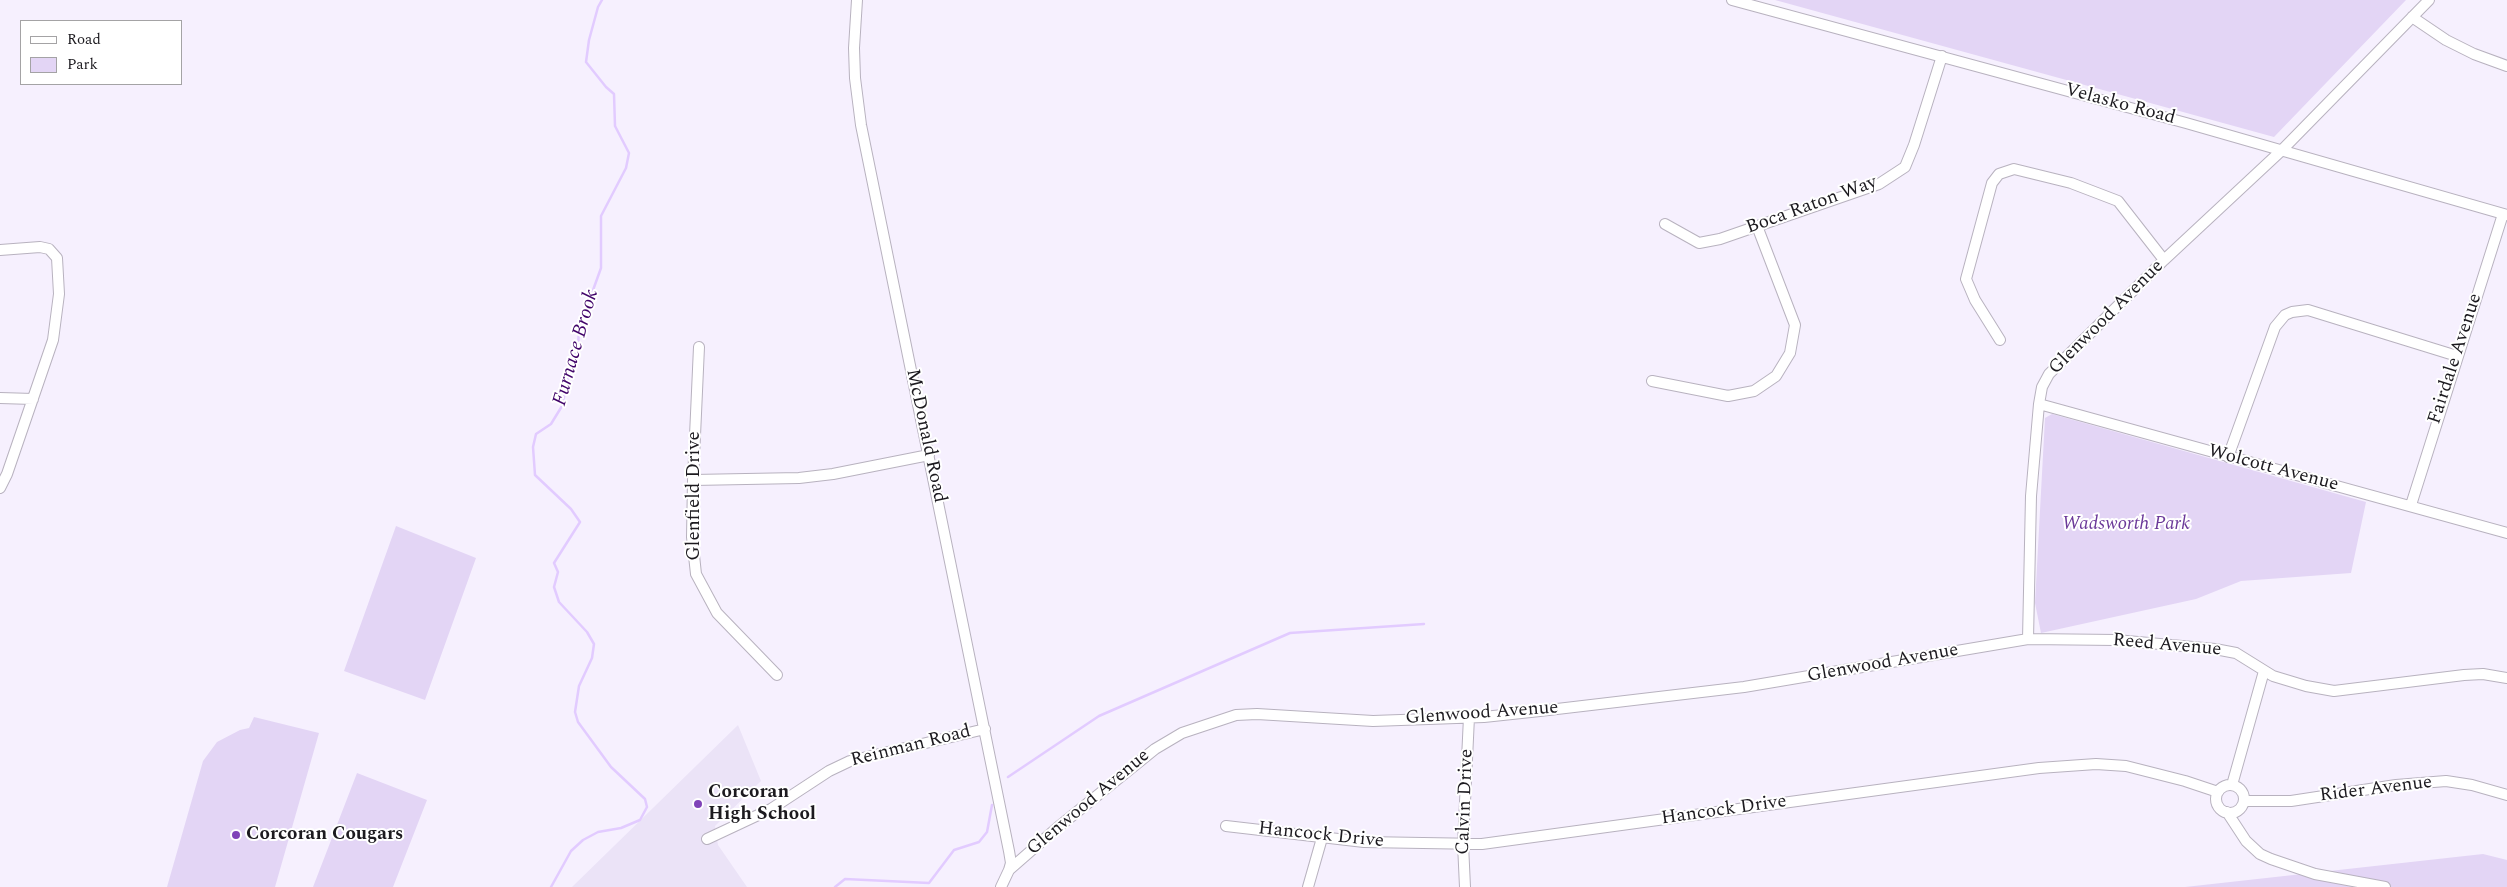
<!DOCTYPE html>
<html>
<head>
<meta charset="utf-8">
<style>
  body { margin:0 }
  #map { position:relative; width:2507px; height:887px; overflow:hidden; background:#f6f0fe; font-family:Spectral,serif }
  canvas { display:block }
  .legend { position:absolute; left:20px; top:20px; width:162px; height:65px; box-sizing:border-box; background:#fff; border:1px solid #a4a3a5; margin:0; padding:6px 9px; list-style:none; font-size:15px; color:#1c1a1f }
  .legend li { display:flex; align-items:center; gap:10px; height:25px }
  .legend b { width:25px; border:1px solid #a4a3a5 }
</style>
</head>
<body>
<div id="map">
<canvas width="2507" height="887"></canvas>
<ul class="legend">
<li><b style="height:6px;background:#fff"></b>Road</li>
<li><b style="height:14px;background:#e3d5f5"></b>Park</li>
</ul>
</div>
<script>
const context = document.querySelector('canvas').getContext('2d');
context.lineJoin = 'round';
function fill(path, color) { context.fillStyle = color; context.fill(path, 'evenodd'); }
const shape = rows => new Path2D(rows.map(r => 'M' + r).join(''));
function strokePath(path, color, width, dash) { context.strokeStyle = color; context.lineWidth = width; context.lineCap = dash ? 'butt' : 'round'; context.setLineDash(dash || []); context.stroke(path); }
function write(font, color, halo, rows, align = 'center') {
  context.font = font + ' Spectral,serif'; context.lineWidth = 4; context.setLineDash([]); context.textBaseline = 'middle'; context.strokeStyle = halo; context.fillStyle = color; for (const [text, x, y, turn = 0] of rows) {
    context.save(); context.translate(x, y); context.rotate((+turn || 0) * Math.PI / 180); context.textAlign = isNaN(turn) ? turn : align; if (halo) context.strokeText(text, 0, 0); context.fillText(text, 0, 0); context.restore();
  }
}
const built = shape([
  [738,725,761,781,715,826,718,845,747,887,572,887]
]);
const green = shape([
  [1775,0,2406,0,2274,137],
  [2052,414,2366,502,2351,573,2241,581,2196,599,2041,633,2035,603,2045,418],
  [396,526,476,558,425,700,344,671],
  [254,717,319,733,275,887,167,887,203,761,217,742,240,730,249,728],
  [357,773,427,800,393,887,313,887],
  [2483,854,2507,860,2507,887,2185,887]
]);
const stream = shape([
  [1008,777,1099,716,1290,633,1424,624],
  [551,887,571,851,583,840,598,832,621,828,640,820,647,807,645,799,611,767,578,722,575,712,579,686,592,658,594,644,587,632,559,602,554,587,558,572,554,563,580,522,571,509,535,475,533,447,536,434,551,424,562,406,569,374,578,347,579,329,601,268,601,216,626,168,629,153,615,126,614,94,606,87,586,62,589,40,598,7,602,0],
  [835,887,845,879,929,883,954,850,979,842,987,832,992,805]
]);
const minor = shape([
  [857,0,854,48,855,78,861,125,1009,851,1011,863,1009,870],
  [1732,0,2186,123,2507,215],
  [2412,17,2446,40,2474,54,2507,66],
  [1665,224,1699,243,1720,239,1879,184,1905,167,1914,145,1942,56],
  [0,250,40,247,49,249,57,258,59,294,53,340,7,474,0,488],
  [2000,340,1975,300,1966,279,1992,183,1999,174,2014,169,2071,183,2118,201,2164,260],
  [699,347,693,480,692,537,696,574,717,613,777,675],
  [1652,381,1728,396,1754,391,1776,376,1790,353,1795,325,1757,226],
  [0,398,33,399],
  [2039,404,2507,533],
  [2228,457,2275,327,2285,315,2292,312,2308,310,2457,356],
  [693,480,799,478,833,474,929,455],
  [2411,505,2503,214],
  [2028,639,2031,496,2039,404,2042,387,2049,374,2164,260,2282,150,2429,0],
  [2232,785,2264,671],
  '2216 799a14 14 0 1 1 28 0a14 14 0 1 1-28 0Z',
  [2244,801,2291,801,2396,785,2446,781,2472,785,2507,795],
  [2227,812,2246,841,2260,854,2271,859,2315,874,2385,887],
  [1226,826,1364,842,1482,844,2039,768,2096,764,2126,766,2185,781,2218,792],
  [707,839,771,809,829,771,850,761,985,729],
  [1001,887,1009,870,1057,828,1155,749,1182,733,1236,715,1257,714,1373,721,1484,717,1540,711,1744,687,2028,639,2116,640,2215,649,2236,653,2273,676,2306,686,2334,691,2464,675,2483,674,2507,678],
  [1308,887,1322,838],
  [1465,887,1463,844,1469,717]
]);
const markers = [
  [698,804,5,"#8043b8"],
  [236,835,5,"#8043b8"]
];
const streetNames = [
  ["Velasko Road",2120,105,15],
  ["Boca Raton Way",1812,206,-20],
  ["Glenwood Avenue",2107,318,-45],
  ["Fairdale Avenue",2456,359,-72],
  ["McDonald Road",925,436,78],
  ["Wolcott Avenue",2273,469,15],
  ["Glenfield Drive",695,496,-90],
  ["Reed Avenue",2167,646,5],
  ["Glenwood Avenue",1883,664,-10],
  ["Glenwood Avenue",1482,714,-4],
  ["Reinman Road",911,747,-14],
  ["Rider Avenue",2376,790,-7],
  ["Calvin Drive",1466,802,-88],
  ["Glenwood Avenue",1089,803,-40],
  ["Hancock Drive",1724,811,-8],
  ["Hancock Drive",1321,836,6]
];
const parkNames = [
  ["Wadsworth Park",2126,525]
];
const poiNames = [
  ["Corcoran",708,793],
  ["High School",708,815],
  ["Corcoran Cougars",246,835]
];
const waterNames = [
  ["Furnace Brook",577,348,-74]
];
fill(built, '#ebe3f7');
fill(green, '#e3d5f5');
strokePath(stream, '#e2cbff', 2.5);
strokePath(minor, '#b8b2bf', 12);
strokePath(minor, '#fff', 10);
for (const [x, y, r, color] of markers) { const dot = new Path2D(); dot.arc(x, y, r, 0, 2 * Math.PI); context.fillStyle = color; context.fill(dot); strokePath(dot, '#fff', 2); }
write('19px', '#1c1a1f', '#fff', streetNames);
write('italic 19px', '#6b3999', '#fff', parkNames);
write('bold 19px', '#1c1a1f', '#fff', poiNames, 'left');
write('italic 20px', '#400369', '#fff', waterNames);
</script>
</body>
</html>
